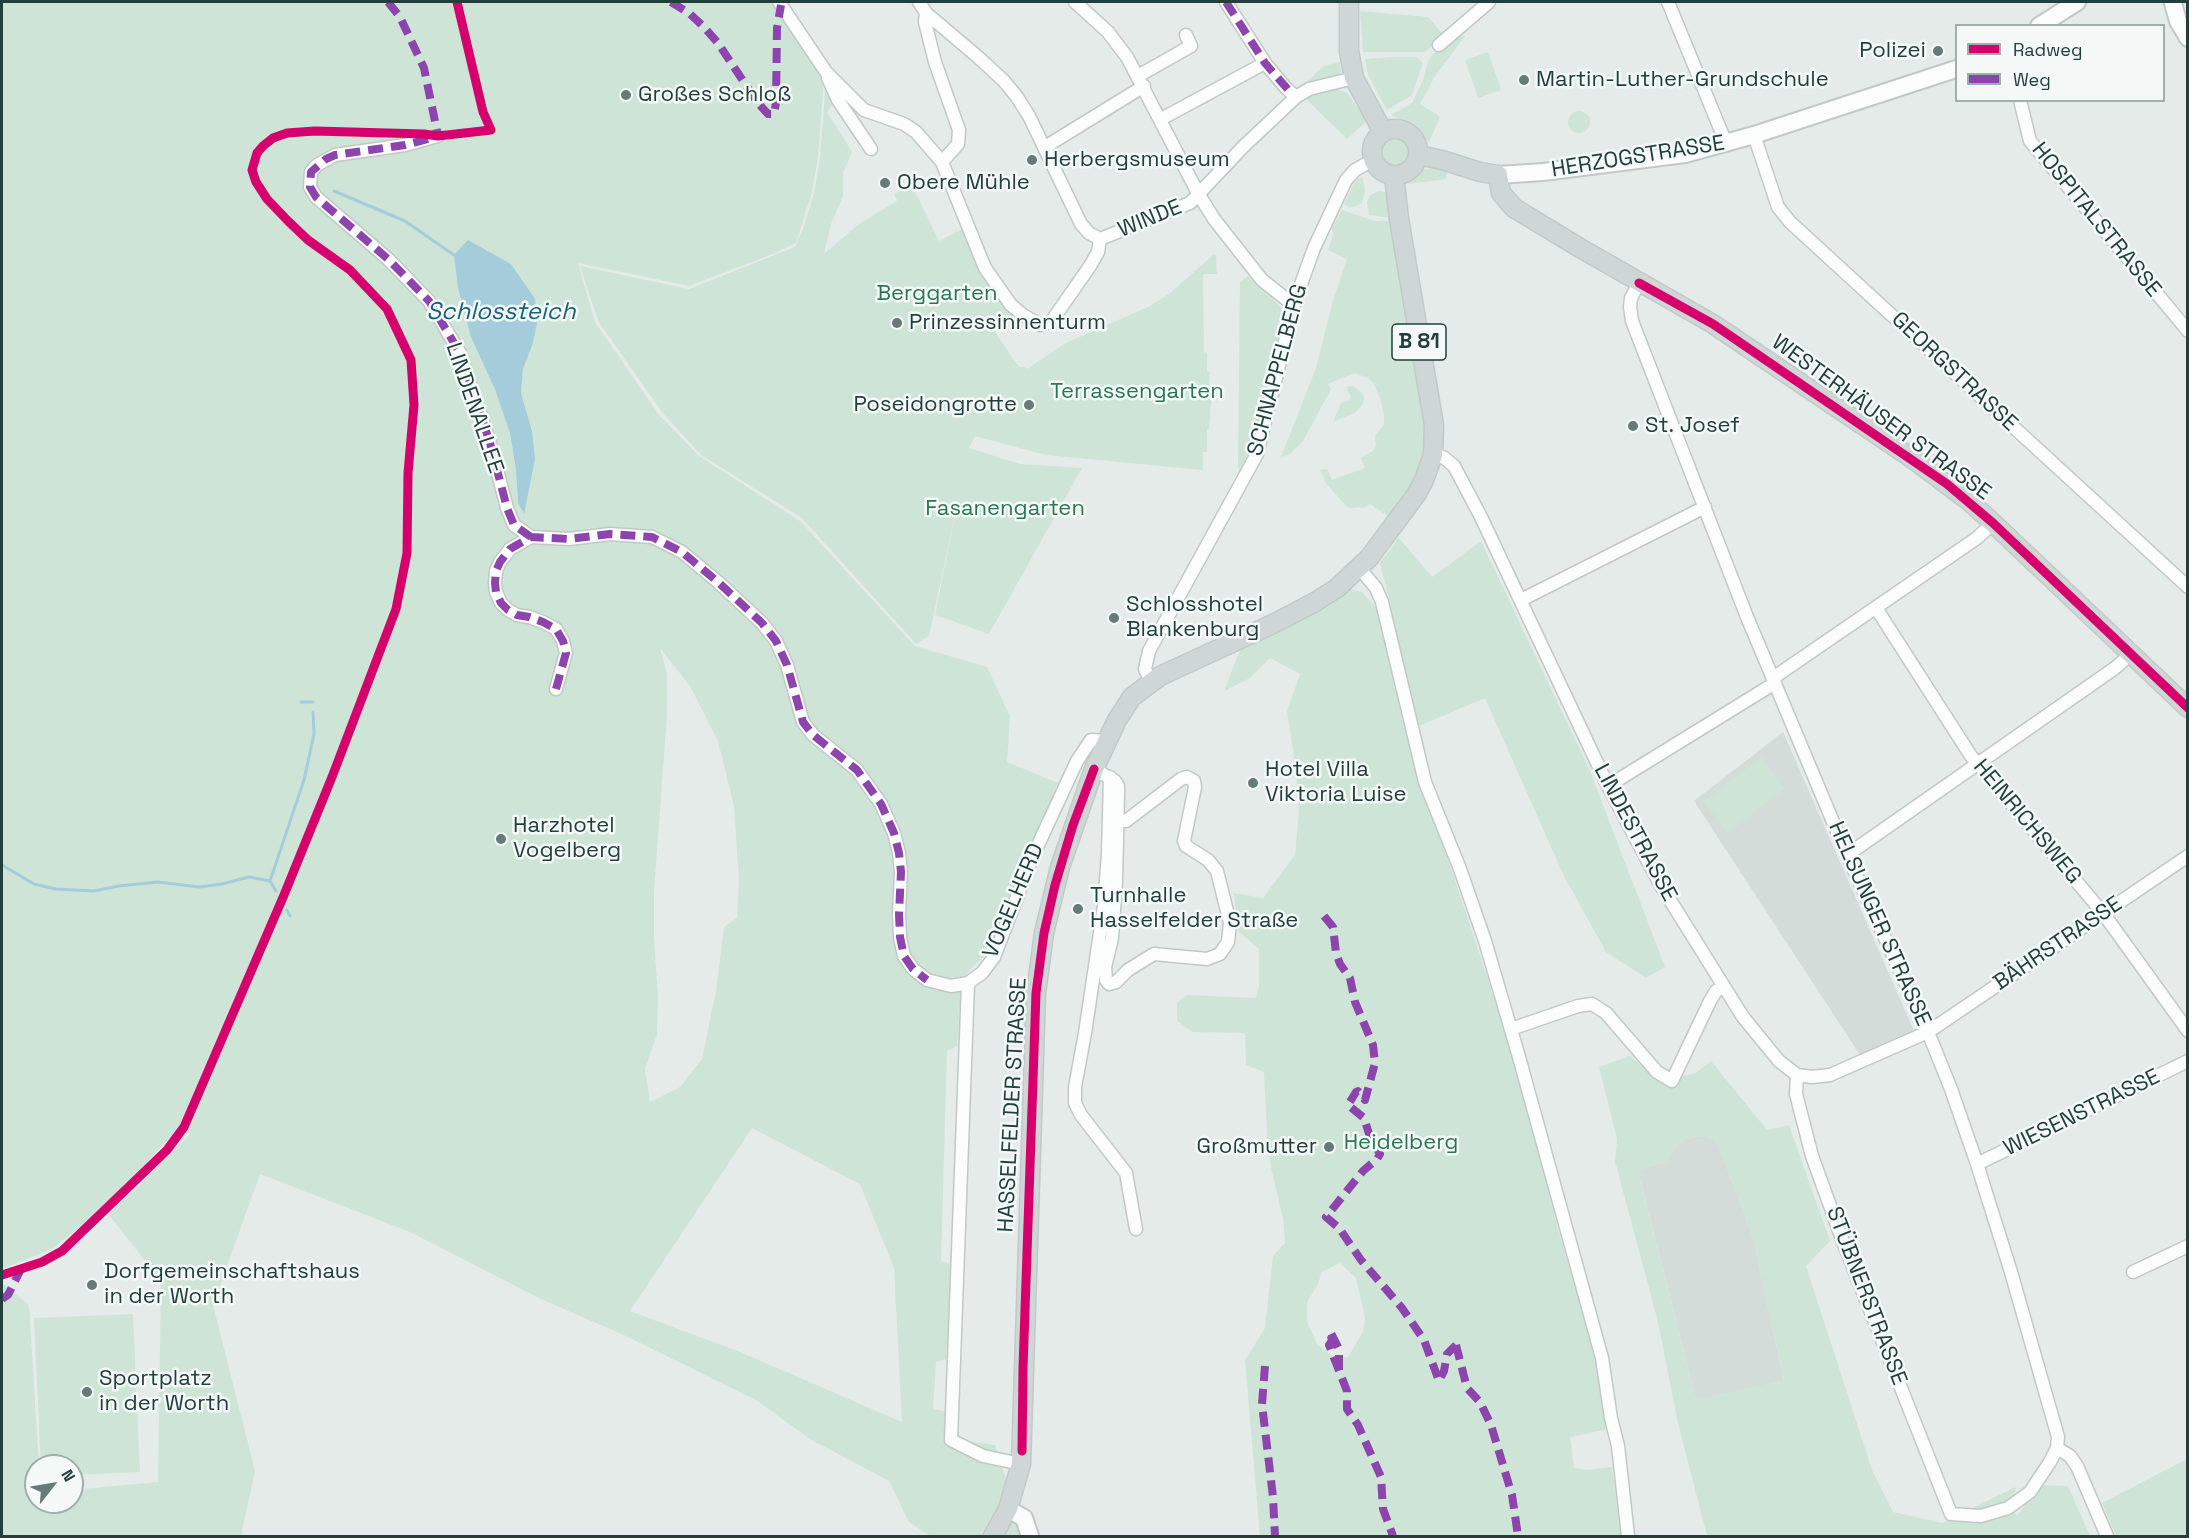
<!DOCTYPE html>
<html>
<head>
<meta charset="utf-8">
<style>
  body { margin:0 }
  #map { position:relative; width:2189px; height:1538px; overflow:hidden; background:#e5ebe9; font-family:"Space Grotesk",sans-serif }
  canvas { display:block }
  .frame { position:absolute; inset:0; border:3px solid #223f3b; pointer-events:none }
  .legend { position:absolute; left:1955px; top:24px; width:210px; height:78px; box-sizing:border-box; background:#f4f9f7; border:2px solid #a0afac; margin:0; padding:8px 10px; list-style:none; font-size:18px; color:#223f3b }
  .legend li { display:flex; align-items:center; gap:12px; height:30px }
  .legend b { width:30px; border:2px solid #a0afac }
  .north { position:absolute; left:24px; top:1454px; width:60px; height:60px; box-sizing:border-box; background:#f4f9f7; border:2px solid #a0afac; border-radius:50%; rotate:59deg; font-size:16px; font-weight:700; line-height:24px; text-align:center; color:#223f3b }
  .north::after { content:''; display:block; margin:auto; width:21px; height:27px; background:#667b78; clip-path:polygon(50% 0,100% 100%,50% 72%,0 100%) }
</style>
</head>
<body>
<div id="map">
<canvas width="2189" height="1538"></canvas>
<div class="frame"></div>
<ul class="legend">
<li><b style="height:8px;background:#d6006c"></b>Radweg</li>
<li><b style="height:8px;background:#8e44ad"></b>Weg</li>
</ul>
<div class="north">N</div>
</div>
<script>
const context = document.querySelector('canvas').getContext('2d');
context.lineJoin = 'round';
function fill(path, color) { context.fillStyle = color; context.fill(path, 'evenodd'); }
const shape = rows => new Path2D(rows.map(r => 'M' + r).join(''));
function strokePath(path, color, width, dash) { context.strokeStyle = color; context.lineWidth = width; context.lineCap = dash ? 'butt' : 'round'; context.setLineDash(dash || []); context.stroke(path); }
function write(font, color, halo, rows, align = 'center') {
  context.font = font + ' "Space Grotesk",sans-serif'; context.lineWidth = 5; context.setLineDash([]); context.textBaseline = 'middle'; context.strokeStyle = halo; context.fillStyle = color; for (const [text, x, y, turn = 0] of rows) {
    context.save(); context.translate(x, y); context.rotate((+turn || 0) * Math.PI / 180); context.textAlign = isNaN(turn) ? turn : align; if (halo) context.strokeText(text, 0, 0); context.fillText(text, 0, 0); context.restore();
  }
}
const built = shape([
  [1783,732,1914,1031,1860,1055,1694,801],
  [1700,1136,1711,1138,1719,1146,1753,1238,1784,1381,1696,1400,1638,1170,1666,1162,1675,1147,1683,1140]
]);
const green = shape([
  [2,2,770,2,776,7,824,78,818,158,812,192,796,243,775,253,689,286,578,263,595,322,659,415,699,456,800,521,915,646,987,667,1010,716,1007,762,1058,783,994,946,966,974,961,991,957,1046,947,1051,941,1261,952,1264,946,1359,936,1362,933,1409,947,1412,959,1440,995,1445,1009,1488,1022,1536,930,1536,909,1522,889,1481,810,1439,756,1400,626,1336,541,1299,410,1232,260,1174,213,1305,255,1471,241,1536,2,1536,2,1283,29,1305,39,1466,36,1466,36,1478,25,1478,26,1495,36,1494,36,1502,72,1502,72,1490,158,1482,161,1281,109,1215,190,1134,178,1129,99,1212,52,1249,2,1269],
  [468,241,511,264,537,312,532,346,523,369,521,393,532,431,518,503,516,471,510,433,494,387],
  [660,648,690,686,718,741,734,806,739,880,737,918,724,927,716,991,702,1059,680,1087,650,1102,645,1069,657,1034,658,998,654,938,654,891,667,715,667,674],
  [752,1128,860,1184,894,1268,902,1422,740,1352,630,1311],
  [1360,11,1428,17,1446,37,1424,52,1363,52],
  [1466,35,1435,76,1420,104,1440,117,1429,142,1413,125,1391,115,1412,103,1423,80,1428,62,1433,54,1456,38],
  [1488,52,1501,90,1478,98,1465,60],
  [1391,57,1417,57,1423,63,1412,95,1387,110,1368,75,1365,59],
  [1340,62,1341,72,1339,77,1305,83,1324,66],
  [826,80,835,101,827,112,852,152,843,173,843,196,831,224,824,254,859,224,897,201,894,194,912,185,939,241,962,229,981,268,999,296,1016,317,995,332,1019,367,1025,367,1027,369,1066,343,1150,306,1169,294,1214,254,1216,256,1217,274,1203,274,1204,352,1207,353,1207,371,1210,372,1209,388,1212,388,1209,429,1207,430,1207,452,1203,452,1203,470,1046,455,975,436,969,448,1020,464,1082,468,989,634,935,615,961,486,929,636,916,644,802,518,701,455,662,412,598,321,580,266,689,289,795,247,803,229,814,193,820,158],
  [1332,89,1337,89,1347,93,1367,121,1347,139,1307,100,1306,96],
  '1568 122a11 11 0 1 1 22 0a11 11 0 1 1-22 0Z',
  [1391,139,1400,139,1404,142,1408,150,1406,159,1399,165,1389,164,1385,162,1381,153,1383,144],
  [1434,167,1442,169,1447,173,1446,179,1407,184,1415,172],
  [1363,178,1365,190,1362,203,1351,208,1344,204,1353,185,1358,179],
  [1378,191,1386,192,1391,218,1369,215,1367,202,1369,196],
  [1342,210,1375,221,1392,221,1421,392,1425,431,1422,465,1410,491,1388,516,1370,504,1365,507,1351,508,1346,506,1326,483,1320,470,1327,469,1332,480,1365,468,1361,458,1373,451,1376,446,1375,436,1384,424,1384,416,1381,401,1374,384,1368,378,1354,373,1328,384,1331,389,1303,441,1290,454,1281,457,1316,368,1332,304,1347,259,1328,250,1334,233,1331,229],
  [1248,276,1285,311,1253,450,1240,472,1238,468,1240,282],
  [1353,386,1362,393,1364,399,1362,405,1356,412,1333,422,1341,403,1348,401,1351,397,1346,387],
  [1399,538,1432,577,1481,541,1590,771,1665,967,1646,978,1606,952,1563,874,1485,698,1419,726,1405,730,1520,1076,1558,1230,1596,1356,1608,1429,1570,1437,1574,1468,1587,1470,1612,1467,1621,1536,1260,1536,1245,1360,1265,1328,1273,1256,1285,1243,1283,1218,1271,1168,1267,1134,1264,1072,1246,1065,1245,1033,1193,1032,1177,1021,1177,1003,1186,995,1256,998,1259,986,1259,949,1238,931,1234,893,1263,898,1295,855,1299,812,1296,769,1287,711,1300,674,1270,658,1250,678,1224,691,1238,655,1243,646,1350,589,1362,592,1379,610,1391,607,1380,563],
  [1340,1263,1356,1278,1365,1318,1363,1332,1348,1357,1335,1358,1317,1344,1307,1322,1307,1302,1317,1286,1322,1272],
  [1761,757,1785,788,1728,833,1703,802],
  [1630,1056,1661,1082,1696,1073,1711,1061,1767,1130,1789,1125,1830,1241,1806,1266,1872,1470,1893,1512,1942,1523,2016,1487,2012,1508,2017,1516,2041,1485,2068,1486,2090,1536,1707,1536,1678,1423,1658,1322,1615,1161,1617,1139,1599,1067],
  [1700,1136,1711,1138,1719,1146,1753,1238,1784,1380,1696,1400,1638,1171,1666,1162,1675,1147,1683,1140],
  [133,1314,140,1472,72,1475,72,1466,41,1466,34,1318],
  [2187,1459,2187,1536,2116,1536,2102,1503]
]);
const water = shape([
  [468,240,511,264,535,299,537,324,532,346,523,369,521,393,532,431,535,459,524,514,518,503,516,470,510,433,494,387,471,337,458,288,454,255]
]);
const stream = shape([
  [334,191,405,221,454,255],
  [301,702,313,702],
  [2,865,34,884,56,889,94,891,119,886,158,882,199,887,222,884,249,877,270,881,276,891],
  [270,881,304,780,314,734,313,712],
  [287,910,290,916]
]);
const street = shape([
  [779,2,826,72,864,110,904,124,916,132,942,162,985,268,1011,305,1023,315,1040,325,1051,322,1090,266,1098,252,1100,239],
  [919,2,926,13,978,57,1004,81,1017,97,1029,116,1081,224,1089,233,1100,239],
  [1075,2,1108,32,1127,57,1199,195,1214,219,1262,280,1286,299,1295,301],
  [1226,2,1265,63,1286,88,1296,97],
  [1668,2,1726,143],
  [926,13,925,22,935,62,959,130,958,144,942,162],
  [1439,45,1489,2],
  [1138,76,1191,46,1186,35],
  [828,78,838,100,871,149],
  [2020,100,2030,141,2188,331],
  [1161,119,1265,63],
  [1754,135,1778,207,1790,222,2188,587],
  [438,136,405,145,335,155,317,165,311,172,310,187,316,197,388,259,429,301,460,353,490,443,507,508,514,525,531,537],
  [1045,147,1144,86],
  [1100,239,1190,203,1243,147,1296,97,1309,89,1354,78],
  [1639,283,1631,298,1630,307,1632,321,1747,617,1847,855,1928,1032,1951,1089,1977,1164,2011,1272,2058,1437,2057,1448,2050,1462,2030,1492,2008,1508,1981,1516,1951,1514,1842,1239,1812,1156,1796,1094,1797,1075],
  [1433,455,1443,457,1454,466,1481,517,1608,786,1660,884,1743,1017,1779,1061,1797,1075,1812,1077,1830,1075,1928,1032,2188,856],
  [1360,569,1376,588,1382,602,1425,782,1460,869,1485,941,1519,1057,1602,1358,1611,1418,1618,1446,1628,1536],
  [1521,600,1705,507],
  [1876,608,1971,756,2103,913,2188,1031],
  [1773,678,1977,538,1993,523],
  [1151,682,1145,669,1149,651,1257,454,1295,301,1314,248,1346,180,1355,170,1373,160],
  [556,689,566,653,563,641,556,629,543,622,529,617,517,615,508,610,501,603,496,592,495,583,496,571,500,562,510,549,531,537,569,539,610,534,652,537,682,552,718,582,762,623,776,641,787,665,803,722,813,735,857,770,881,804,894,833,899,853,901,872,899,914,900,937,904,956,913,969,927,980,951,986,968,983,982,973,994,957,1032,858,1077,761,1091,740,1107,741],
  [1094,769,1115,781,1118,786,1118,794,1116,881,1112,938,1105,967,1106,980,1109,984,1116,982,1128,970,1154,954,1207,959,1220,954,1228,942,1230,923,1217,871,1208,860,1186,846,1184,841,1195,787,1194,781,1187,777,1181,779,1126,821,1119,820],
  [1110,777,1108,853,1104,906,1085,1033,1075,1087,1075,1103,1081,1115,1126,1173,1136,1229],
  [1608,786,1775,683],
  [1847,855,2115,668,2131,654],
  [968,983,951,1440,983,1456,1021,1464],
  [1511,1029,1578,1006,1592,1004,1606,1013,1657,1072,1672,1081,1710,1001,1716,991,1723,987],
  [1977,1164,2188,1061],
  [2133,1272,2188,1246],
  [2057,1448,2070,1456,2077,1466,2107,1536]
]);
const secondary = shape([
  [2173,3,2178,21,2188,38],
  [2039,26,2077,2],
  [1498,175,1543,172,1685,154,1754,135,1956,69],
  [1008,1509,1024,1518,1030,1536]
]);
const primary = shape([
  [1349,2,1349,51,1354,78,1383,132],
  '1372 152a23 23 0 1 1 46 0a23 23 0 1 1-46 0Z',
  [1418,155,1442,160,1480,172,1498,175,1501,193,1514,208,1580,248,1713,324,1913,459,1969,501,1993,523,2188,708],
  [993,1536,1008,1509,1021,1464,1036,993,1044,933,1060,867,1094,769,1117,720,1132,697,1160,676,1275,623,1315,602,1337,588,1369,558,1416,495,1424,480,1433,455,1434,425,1399,219,1394,175]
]);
const quiet = shape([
  [388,2,400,17,424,68,438,136],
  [671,2,689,13,704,27,718,43,757,102,768,114,774,114,776,103,777,28,781,5],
  [1226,2,1265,63,1291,93],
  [428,139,405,145,335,155,326,159,311,172,310,187,316,197,388,259,429,301,460,353,490,443,507,508,514,525,531,537],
  [556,689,566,653,563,641,556,629,543,622,529,617,517,615,508,610,501,603,496,592,495,583,496,571,500,562,510,549,531,537,569,539,610,534,652,537,682,552,718,582,762,623,776,641,787,665,803,722,813,735,857,770,881,804,894,833,899,853,901,872,899,914,900,937,904,956,913,969,927,980],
  [1324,916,1333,927,1336,953,1340,964,1350,978,1355,1002,1373,1045,1375,1063,1365,1100,1358,1091,1356,1092,1348,1105,1364,1118,1370,1137,1380,1154,1377,1159,1363,1171,1326,1217,1339,1228,1361,1260,1402,1308,1424,1340,1439,1381,1444,1371,1447,1354,1456,1345],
  [2,1299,8,1295,21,1269],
  [1456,1345,1467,1388,1480,1402,1491,1425,1512,1495,1518,1536],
  [1265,1366,1262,1404,1273,1497,1275,1536],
  [1339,1370,1339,1349,1330,1331,1332,1341,1329,1345,1347,1391,1347,1409,1358,1425,1381,1477,1383,1509,1393,1536]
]);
const cycleway = shape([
  [1639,283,1713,324,1947,484,1993,523,2188,708],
  [2,1275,42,1262,62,1251,167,1150,184,1127,284,895,332,777,396,609,407,553,408,473,414,405,411,360,387,309,350,270,308,240,288,221,267,199,256,182,252,170,257,153,263,146,273,138,287,133,315,131,424,134,438,136,491,130,483,112,457,2],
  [1022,1451,1023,1368,1036,993,1044,933,1055,885,1073,825,1094,769]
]);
const markers = [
  [1938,51,6,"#667b78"],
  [1524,80,6,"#667b78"],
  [626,95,6,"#667b78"],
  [1032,160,6,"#667b78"],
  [885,183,6,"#667b78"],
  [897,323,6,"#667b78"],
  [1029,405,6,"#667b78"],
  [1633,426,6,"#667b78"],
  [1114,618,6,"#667b78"],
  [1253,783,6,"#667b78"],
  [501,839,6,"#667b78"],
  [1078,909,6,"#667b78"],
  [1329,1147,6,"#667b78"],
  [92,1285,6,"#667b78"],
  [87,1392,6,"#667b78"]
];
const shields = [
  [1419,342,54]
];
const shieldNames = [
  ["B 81",1419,342]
];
const poiNames = [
  ["Polizei",1926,51,"right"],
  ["Martin-Luther-Grundschule",1536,80],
  ["Großes Schloß",638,95],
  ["Herbergsmuseum",1044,160],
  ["Obere Mühle",897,183],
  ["Prinzessinnenturm",909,323],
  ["Poseidongrotte",1017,405,"right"],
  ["St. Josef",1645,426],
  ["Schlosshotel",1126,605],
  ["Blankenburg",1126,630],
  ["Hotel Villa",1265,770],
  ["Viktoria Luise",1265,795],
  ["Harzhotel",513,826],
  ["Vogelberg",513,851],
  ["Turnhalle",1090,896],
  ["Hasselfelder Straße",1090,921],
  ["Großmutter",1317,1147,"right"],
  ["Dorfgemeinschaftshaus",104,1272],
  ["in der Worth",104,1297],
  ["Sportplatz",99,1379],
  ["in der Worth",99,1404]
];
const streetNames = [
  ["HERZOGSTRASSE",1638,157,-9],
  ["WINDE",1150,219,-22],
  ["HOSPITALSTRASSE",2096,220,51],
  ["SCHNAPPELBERG",1278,370,-75],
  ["GEORGSTRASSE",1954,372,43],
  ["LINDENALLEE",474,408,71],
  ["WESTERHÄUSER STRASSE",1881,418,36],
  ["HEINRICHSWEG",2027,822,50],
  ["LINDESTRASSE",1635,833,62],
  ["VOGELHERD",1014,901,-67],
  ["HELSUNGER STRASSE",1879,924,66],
  ["BÄHRSTRASSE",2058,944,-34],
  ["HASSELFELDER STRASSE",1013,1105,-87],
  ["WIESENSTRASSE",2082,1113,-26],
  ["STÜBNERSTRASSE",1866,1296,69]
];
const parkNames = [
  ["Berggarten",937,294],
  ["Terrassengarten",1137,392],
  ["Fasanengarten",1005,509],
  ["Heidelberg",1401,1143]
];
const waterNames = [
  ["Schlossteich",501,312]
];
fill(built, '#d3dcd9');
fill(green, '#cee4d7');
fill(water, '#a5ccda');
strokePath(stream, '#a5ccda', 3);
strokePath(street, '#c2c8c6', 15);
strokePath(secondary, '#c1c8c6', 20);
strokePath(primary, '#c1cac8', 21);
strokePath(street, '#fbfcfc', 12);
strokePath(secondary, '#fbfcfc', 16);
strokePath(primary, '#ced7d5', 18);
strokePath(quiet, '#8e44ad', 8, [15, 8]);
strokePath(cycleway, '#d6006c', 9);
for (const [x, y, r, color] of markers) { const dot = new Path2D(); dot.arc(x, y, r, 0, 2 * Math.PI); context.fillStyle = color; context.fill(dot); strokePath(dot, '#f4f9f7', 2); }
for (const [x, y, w] of shields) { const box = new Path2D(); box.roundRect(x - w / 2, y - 18, w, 36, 4.5); context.fillStyle = '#f4f9f7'; context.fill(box); strokePath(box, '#223f3b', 1.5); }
write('bold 21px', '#223f3b', null, shieldNames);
write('22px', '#223f3b', '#f4f9f7', poiNames, 'left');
write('22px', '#223f3b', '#f4f9f7', streetNames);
write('22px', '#2b7752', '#f4f9f7', parkNames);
write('italic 24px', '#1a617d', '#f4f9f7', waterNames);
</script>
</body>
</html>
